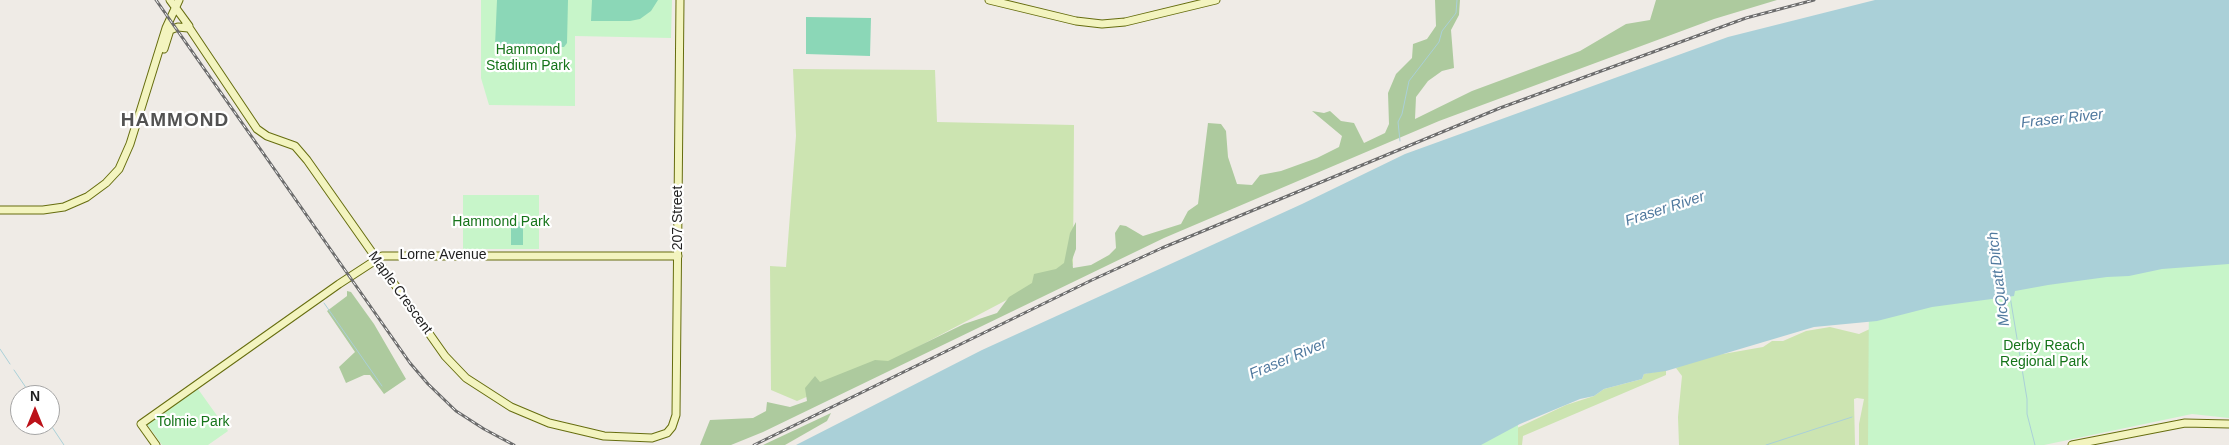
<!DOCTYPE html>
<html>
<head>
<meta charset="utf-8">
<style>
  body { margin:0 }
  #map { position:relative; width:2229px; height:445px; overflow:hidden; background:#efebe6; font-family:Helvetica,sans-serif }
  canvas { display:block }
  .north { position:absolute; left:10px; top:385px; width:50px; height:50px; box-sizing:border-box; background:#fff; border:1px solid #a5a5a5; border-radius:50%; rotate:0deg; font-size:14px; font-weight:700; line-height:20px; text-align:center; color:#1f1f1f }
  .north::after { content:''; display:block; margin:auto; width:18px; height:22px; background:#bc1219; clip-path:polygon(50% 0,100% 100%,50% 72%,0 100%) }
</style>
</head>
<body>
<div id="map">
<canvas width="2229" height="445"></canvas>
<div class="north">N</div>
</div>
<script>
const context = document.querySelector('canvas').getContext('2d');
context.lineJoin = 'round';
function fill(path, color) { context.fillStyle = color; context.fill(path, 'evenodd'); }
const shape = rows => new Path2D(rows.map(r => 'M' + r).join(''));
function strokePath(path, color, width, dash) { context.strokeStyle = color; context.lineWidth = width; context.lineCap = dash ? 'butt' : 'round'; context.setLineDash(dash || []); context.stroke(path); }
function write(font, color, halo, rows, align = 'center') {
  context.font = font + ' Helvetica,sans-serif'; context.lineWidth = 4.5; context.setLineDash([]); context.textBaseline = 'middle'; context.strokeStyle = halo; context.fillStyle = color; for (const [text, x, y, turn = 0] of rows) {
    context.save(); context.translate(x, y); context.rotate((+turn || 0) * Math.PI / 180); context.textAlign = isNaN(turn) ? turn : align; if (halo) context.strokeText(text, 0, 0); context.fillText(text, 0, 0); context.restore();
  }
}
const grass = shape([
  [793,69,935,70,937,122,1074,125,1073,265,889,362,797,401,771,390,770,266,786,267,796,136],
  [1830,327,1859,334,1872,328,1880,445,1859,445,1859,424,1864,399,1857,398,1854,399,1855,445,1679,445,1678,417,1682,376,1676,368,1700,358,1763,347,1772,341,1783,341,1806,331],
  [1659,371,1666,371,1666,375,1523,436,1522,445,1481,445,1566,405,1594,396,1604,389,1642,379,1644,374]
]);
const forest = shape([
  [1435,0,1460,0,1459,15,1451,30,1454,68,1442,71,1428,81,1416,97,1415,119,1472,91,1580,51,1626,24,1650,20,1656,0,1777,0,1714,19,1439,121,1164,238,763,432,731,445,700,445,710,420,753,418,766,411,767,402,790,407,807,401,805,388,815,376,820,382,875,360,888,361,964,324,997,313,1009,297,1032,283,1034,274,1056,269,1064,263,1070,233,1076,222,1076,249,1072,260,1073,268,1091,265,1109,255,1116,248,1115,233,1120,225,1126,226,1143,236,1181,224,1188,211,1198,204,1208,123,1221,124,1226,131,1228,157,1237,184,1252,185,1260,175,1281,171,1317,158,1339,147,1342,136,1312,111,1324,113,1330,111,1341,121,1354,123,1364,143,1385,133,1389,124,1388,93,1396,74,1412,58,1413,44,1427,39,1436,26],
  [347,291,351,292,374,324,406,379,384,394,370,375,364,375,346,383,339,367,355,352,327,311,347,296],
  [831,413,827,421,785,445,763,445]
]);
const park = shape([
  [481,0,672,0,671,38,575,36,575,106,489,105,481,78],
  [463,195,539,195,539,249,463,249],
  [2229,241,2229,418,2192,414,2044,445,1868,445,1869,291],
  [198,389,228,431,208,445,162,445,147,424],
  [1518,423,1518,445,1471,445]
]);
const pitch = shape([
  [497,0,568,0,567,43,564,47,495,46],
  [592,0,658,0,651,11,640,19,630,21,591,21],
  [806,17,871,18,870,56,806,54],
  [511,221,523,222,523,245,511,245]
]);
const water = shape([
  [1875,0,2229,0,2229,264,2162,269,2129,276,2107,277,2048,285,2015,291,2014,296,1932,307,1877,321,1814,327,1666,371,1644,374,1642,379,1604,389,1594,396,1580,399,1520,424,1481,445,796,445,982,350,1302,204,1405,154,1728,37]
]);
const stream = shape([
  [1400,141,1398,122,1402,114,1409,81,1439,42,1442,31,1456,13,1457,0],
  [2010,296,2027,399,2027,414,2035,445],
  [324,303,382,386],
  [0,349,10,364],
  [14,370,31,395],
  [50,424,64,445],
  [1766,445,1852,417]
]);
const secondary = shape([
  [170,0,189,26],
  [989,0,1076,21,1102,24,1125,22,1216,0],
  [186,23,257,129,267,136,295,146,307,160,445,356,466,378,511,407,549,423,604,436,652,438,667,433,672,427,676,415,680,0],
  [170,30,178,27,188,28],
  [164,49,170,30,169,24],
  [0,210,43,210,64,207,87,197,106,183,119,169,130,144,166,28,179,0],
  [156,445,141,424,339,284,382,256,678,256],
  [2072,445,2185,423,2229,424]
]);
const rail = shape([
  [156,0,410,363,428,384,456,411,484,429,514,445],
  [754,445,1092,280,1162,248,1500,108,1746,18,1814,0]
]);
const parkNames = [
  ["Hammond",528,50],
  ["Stadium Park",528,66],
  ["Hammond Park",501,222],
  ["Derby Reach",2044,346],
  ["Regional Park",2044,362],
  ["Tolmie Park",193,422]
];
const streetNames = [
  ["207 Street",678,218,-90],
  ["Lorne Avenue",443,255],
  ["Maple Crescent",400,293,54]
];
const waterNames = [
  ["Fraser River",2062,119,-6],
  ["Fraser River",1665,209,-18],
  ["McQuatt Ditch",1999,279,-97],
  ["Fraser River",1288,359,-23]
];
const districtNames = [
  ["HAMMOND",175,121]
];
fill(grass, '#cce4b1');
fill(forest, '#adca9e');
fill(park, '#c7f5c9');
fill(pitch, '#8bd7b7');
fill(water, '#aad0d8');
strokePath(stream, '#aad0d8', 1);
strokePath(secondary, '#666d0f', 9);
strokePath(secondary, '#f3f4bf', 7);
strokePath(rail, '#6d6d6d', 3);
strokePath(rail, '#fff', 1, [4]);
write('14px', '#16741a', '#fff', parkNames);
write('14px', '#1f1f1f', '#fff', streetNames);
write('italic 15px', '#517a9f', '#fff', waterNames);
context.letterSpacing = '1px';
write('bold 19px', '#525252', '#fff', districtNames);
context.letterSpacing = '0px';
</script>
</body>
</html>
